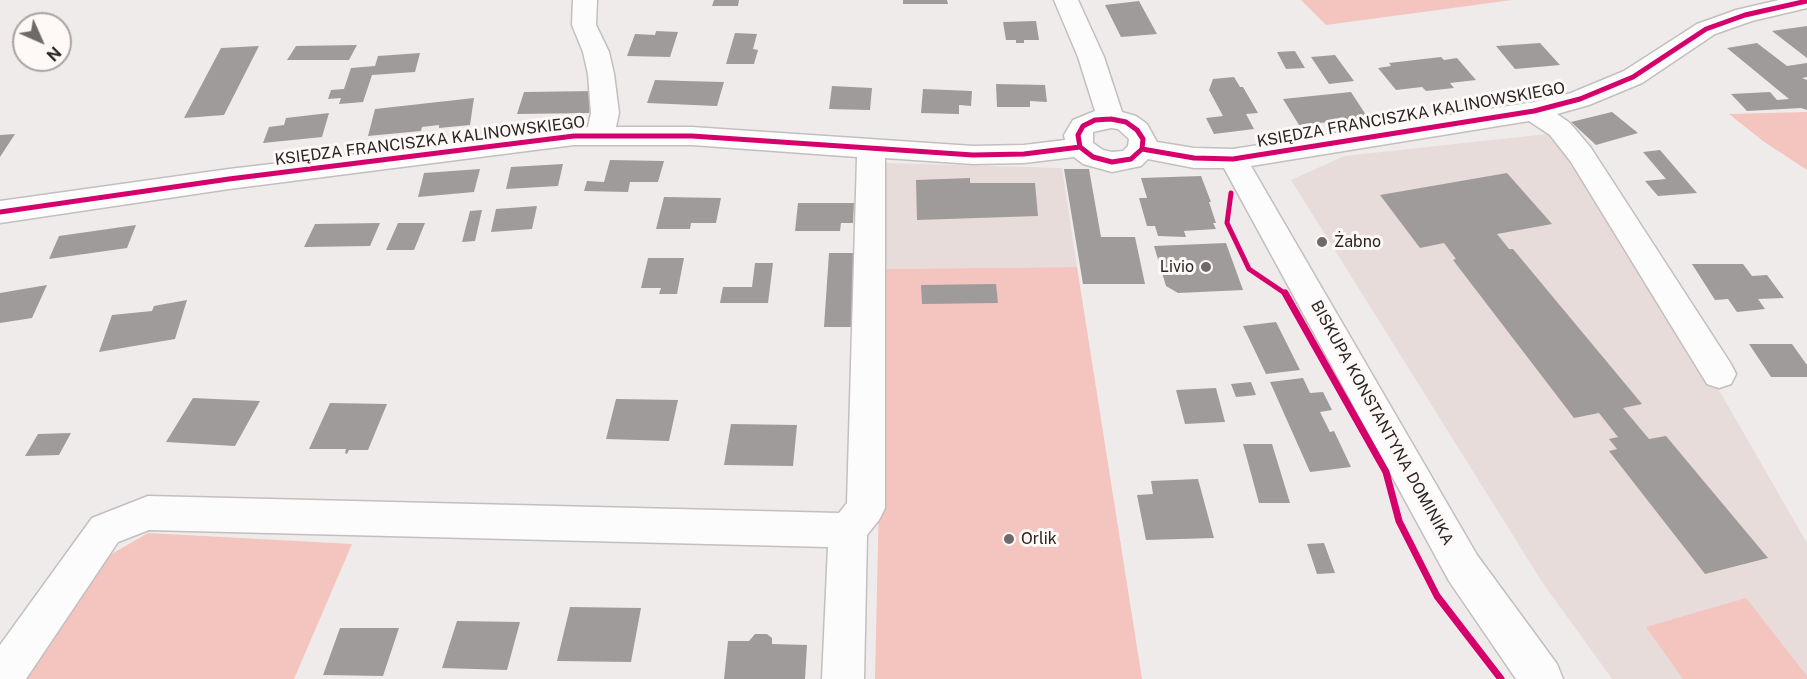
<!DOCTYPE html>
<html>
<head>
<meta charset="utf-8">
<style>
  body { margin:0 }
  #map { position:relative; width:1807px; height:679px; overflow:hidden; background:#f0ebeb; font-family:"Public Sans",sans-serif }
  canvas { display:block }
  .north { position:absolute; left:12px; top:12px; width:60px; height:60px; box-sizing:border-box; background:#fef8f7; border:2px solid #a9a4a3; border-radius:50%; rotate:135deg; font-size:16px; font-weight:700; line-height:24px; text-align:center; color:#292525 }
  .north::after { content:''; display:block; margin:auto; width:21px; height:27px; background:#6f6a6a; clip-path:polygon(50% 0,100% 100%,50% 72%,0 100%) }
</style>
</head>
<body>
<div id="map">
<canvas width="1807" height="679"></canvas>
<div class="north">N</div>
</div>
<script>
const context = document.querySelector('canvas').getContext('2d');
context.lineJoin = 'round';
function fill(path, color) { context.fillStyle = color; context.fill(path, 'evenodd'); }
const shape = rows => new Path2D(rows.map(r => 'M' + r).join(''));
function strokePath(path, color, width, dash) { context.strokeStyle = color; context.lineWidth = width; context.lineCap = dash ? 'butt' : 'round'; context.setLineDash(dash || []); context.stroke(path); }
function write(font, color, halo, rows, align = 'center') {
  context.font = font + ' "Public Sans",sans-serif'; context.lineWidth = 6; context.setLineDash([]); context.textBaseline = 'middle'; context.strokeStyle = halo; context.fillStyle = color; for (const [text, x, y, turn = 0] of rows) {
    context.save(); context.translate(x, y); context.rotate((+turn || 0) * Math.PI / 180); context.textAlign = isNaN(turn) ? turn : align; if (halo) context.strokeText(text, 0, 0); context.fillText(text, 0, 0); context.restore();
  }
}
const built = shape([
  [1556,133,1712,378,1807,543,1807,679,1612,679,1542,582,1291,180,1344,156],
  [886,163,1062,168,1077,267,884,269]
]);
const green = shape([
  [1301,0,1512,0,1326,25],
  [1807,112,1807,170,1763,141,1729,114],
  [1077,267,1142,679,875,679,884,269],
  [148,533,352,544,294,679,16,679,96,563],
  [1746,598,1807,676,1807,679,1683,679,1646,627]
]);
const building = shape([
  [714,0,739,0,738,6,712,6],
  [903,0,947,0,948,4,903,4],
  [1139,1,1157,34,1121,37,1105,5],
  [1036,21,1039,40,1024,40,1024,43,1016,43,1016,40,1006,40,1003,22],
  [1807,26,1807,58,1772,31],
  [656,31,678,32,670,57,627,56,635,34,655,35],
  [735,33,757,34,753,49,758,50,754,64,726,64],
  [1540,43,1560,65,1515,69,1496,46],
  [1757,43,1787,66,1807,63,1807,77,1802,78,1807,80,1807,110,1801,108,1747,111,1731,94,1770,92,1777,100,1789,99,1727,48],
  [357,45,349,60,287,60,296,46],
  [259,46,224,115,184,118,221,48],
  [1295,51,1305,68,1286,69,1277,52],
  [420,53,415,72,372,75,363,102,339,104,341,98,328,99,331,90,344,89,351,68,375,66,378,56],
  [1335,55,1354,81,1329,84,1311,57],
  [1441,57,1444,60,1457,58,1476,80,1450,83,1454,88,1426,91,1422,87,1396,90,1378,68,1391,66,1389,63],
  [1234,77,1240,87,1243,87,1258,113,1246,114,1254,129,1214,134,1206,118,1223,116,1209,90,1213,79],
  [655,80,684,81,724,82,717,106,647,103],
  [996,84,1045,85,1047,102,1030,101,1030,107,997,107],
  [832,86,872,88,870,110,829,109],
  [923,89,972,91,971,106,959,105,959,114,921,113],
  [595,91,589,113,517,114,524,92],
  [1351,92,1368,118,1299,125,1283,99],
  [474,98,470,125,439,128,439,125,422,127,421,131,368,136,375,109],
  [1612,112,1638,133,1596,145,1571,122],
  [329,113,322,137,263,143,269,127,284,125,286,118],
  [15,134,0,157,0,135],
  [1660,150,1697,193,1658,196,1645,181,1666,179,1643,152],
  [610,160,664,161,658,182,630,182,628,192,584,191,587,181,604,182],
  [563,164,558,186,506,189,511,167],
  [480,169,474,192,418,197,424,173],
  [1064,169,1089,169,1101,237,1135,237,1145,284,1083,284],
  [1507,173,1552,224,1497,234,1509,249,1513,249,1642,404,1623,408,1649,439,1666,436,1768,558,1705,574,1609,451,1617,449,1609,439,1618,437,1599,413,1574,418,1453,260,1456,259,1444,243,1420,248,1380,195],
  [1201,176,1211,202,1209,202,1216,223,1213,223,1216,229,1184,231,1186,237,1158,236,1155,226,1147,226,1139,198,1147,198,1141,178],
  [970,178,970,183,1035,183,1038,216,917,220,916,180],
  [664,197,721,198,716,223,691,223,690,229,656,229],
  [798,203,854,203,853,223,841,223,840,231,795,231],
  [537,206,532,229,491,232,496,209],
  [482,210,475,241,462,242,470,211],
  [380,223,370,246,304,247,315,224],
  [398,223,425,223,414,250,386,250],
  [136,225,127,248,49,259,59,236],
  [1226,243,1243,290,1178,293,1166,286,1154,246],
  [829,253,860,253,857,327,824,327],
  [648,258,684,258,677,294,659,294,661,288,641,288],
  [755,263,773,263,768,303,720,303,723,287,752,287],
  [1692,264,1743,264,1752,276,1767,275,1784,298,1758,299,1765,309,1737,312,1728,299,1715,300],
  [996,284,998,303,922,304,921,285],
  [47,285,32,318,0,323,0,293],
  [187,300,175,339,99,352,112,315,152,311,154,306],
  [1276,322,1300,370,1266,374,1243,326],
  [1749,344,1792,344,1807,365,1807,377,1771,377],
  [1303,378,1310,393,1323,392,1332,410,1320,412,1330,432,1334,431,1351,467,1310,472,1270,382],
  [1251,382,1256,395,1236,397,1231,384],
  [1216,388,1225,422,1185,424,1176,390],
  [193,398,260,401,235,446,166,442],
  [616,399,678,400,669,441,606,439],
  [330,403,387,404,368,450,349,450,347,454,345,453,346,449,309,449],
  [731,424,797,425,793,466,724,465],
  [71,433,59,455,25,456,38,434],
  [1243,444,1272,444,1290,503,1259,503],
  [1198,479,1214,538,1146,540,1137,495,1153,494,1151,481],
  [1324,543,1335,573,1317,574,1307,544],
  [570,607,641,608,631,662,557,661],
  [457,621,520,622,507,670,442,668],
  [340,628,399,628,383,676,323,675],
  [755,634,767,634,772,638,772,644,807,645,805,679,724,679,728,641,749,641]
]);
const minor = shape([
  [573,0,597,0,596,25,609,52,614,74,619,113,616,127,692,127,973,146,1024,145,1065,140,1064,135,1073,120,1095,111,1078,57,1054,0,1078,0,1104,57,1122,112,1136,116,1147,124,1157,142,1194,148,1233,149,1534,102,1571,93,1624,71,1697,24,1736,10,1779,0,1807,0,1807,8,1752,21,1715,34,1642,83,1589,105,1557,114,1570,123,1591,148,1731,364,1736,374,1731,384,1719,388,1707,384,1571,162,1550,135,1529,121,1251,166,1477,555,1557,664,1563,679,1516,679,1449,581,1224,168,1194,168,1148,159,1141,166,1112,172,1083,164,1074,157,1024,163,973,164,885,158,885,508,879,520,867,535,864,679,822,679,828,547,149,530,118,542,26,679,0,679,0,645,92,518,148,496,839,513,847,503,857,157,692,145,574,145,229,189,0,223,0,201,229,169,588,127,591,113,588,74,583,52,572,25,573,0],
  [1111,128,1118,129,1129,139,1128,146,1123,151,1112,152,1103,150,1093,143,1093,132,1111,128]
]);
const cyclewayFar1 = shape([
  [1111,119,1126,122,1137,130,1143,139,1142,149,1131,159,1112,162,1093,157,1080,147,1078,135,1083,126,1095,120,1111,119],
  [1142,149,1194,158,1233,159,1534,111,1580,99,1633,77,1706,29,1745,15,1807,1],
  [1231,193,1227,223,1249,269,1286,294],
  [0,212,229,179,574,136,692,136,973,155,1024,154,1080,147]
]);
const cycleway = shape([
  [1285,293,1386,472,1399,521,1437,596,1501,679]
]);
const markers = [
  [1322,242,6,"#6f6a6a"],
  [1206,267,6,"#6f6a6a"],
  [1009,539,6,"#6f6a6a"]
];
const streetNames = [
  ["KSIĘDZA FRANCISZKA KALINOWSKIEGO",1411,115,-10],
  ["KSIĘDZA FRANCISZKA KALINOWSKIEGO",430,141,-7],
  ["BISKUPA KONSTANTYNA DOMINIKA",1382,423,61]
];
const poiNames = [
  ["Żabno",1334,242],
  ["Livio",1194,267,"right"],
  ["Orlik",1021,539]
];
fill(built, '#e8dcda');
fill(green, '#f4c4be');
fill(building, '#9f9b9b');
strokePath(minor, '#c3bfbe', 3);
fill(minor, '#fdfcfc');
strokePath(cyclewayFar1, '#d6006c', 5);
strokePath(cycleway, '#d6006c', 7);
for (const [x, y, r, color] of markers) { const dot = new Path2D(); dot.arc(x, y, r, 0, 2 * Math.PI); context.fillStyle = color; context.fill(dot); strokePath(dot, '#fef8f7', 2); }
write('16px', '#292525', '#fef8f7', streetNames);
write('16px', '#292525', '#fef8f7', poiNames, 'left');
</script>
</body>
</html>
